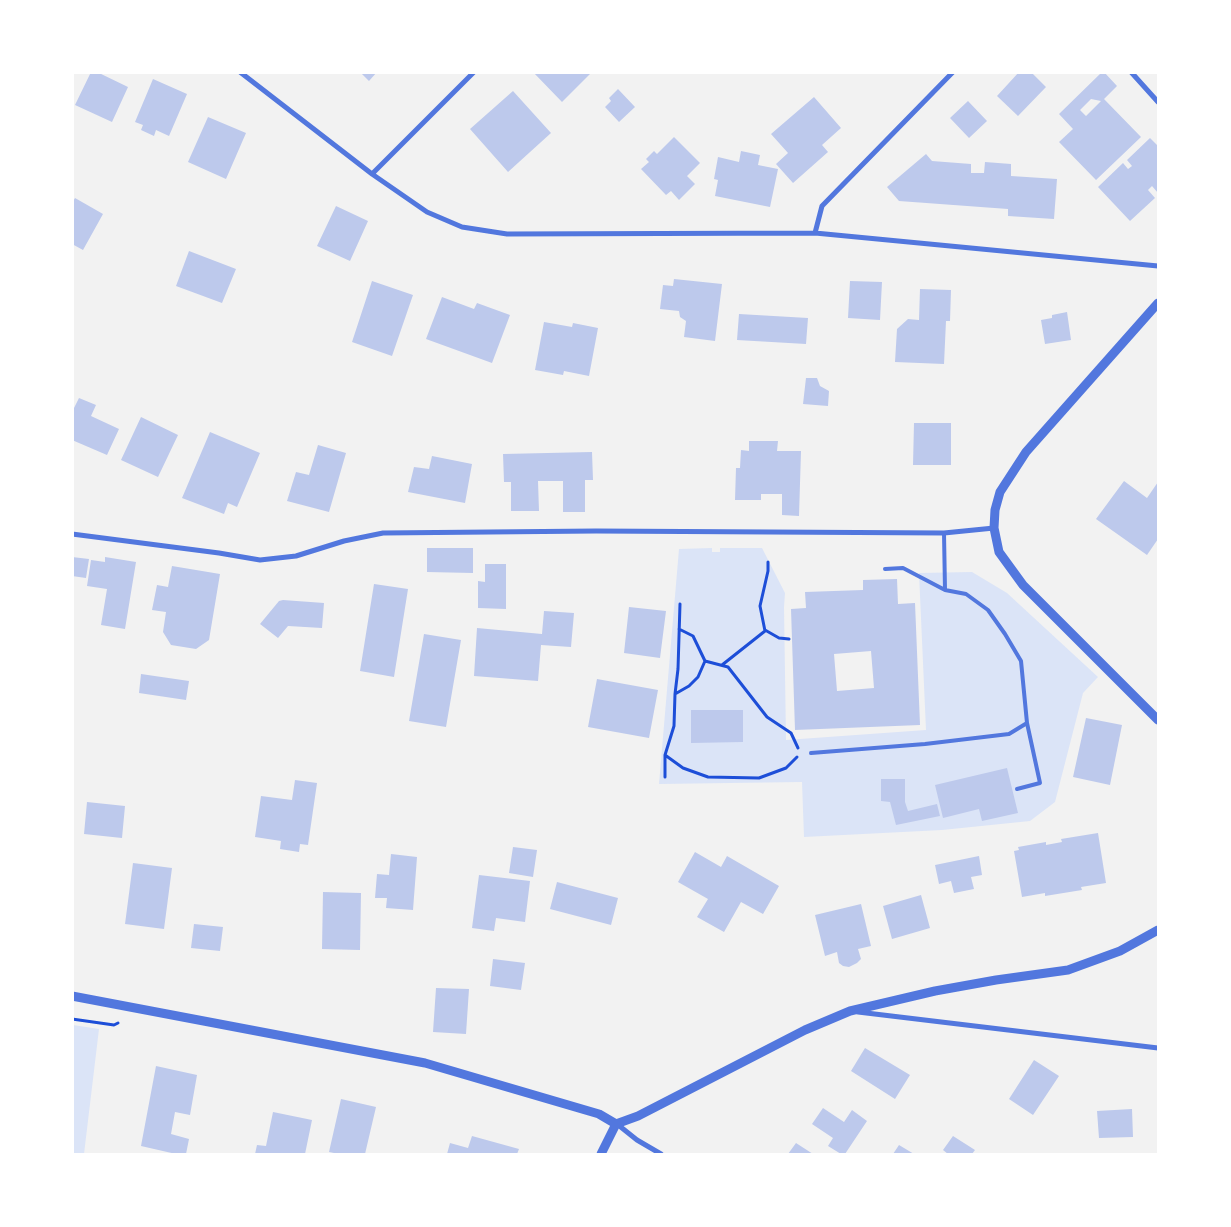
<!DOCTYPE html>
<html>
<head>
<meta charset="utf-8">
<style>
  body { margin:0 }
  #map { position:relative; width:1231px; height:1227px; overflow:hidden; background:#f2f2f2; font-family:"PT Sans",sans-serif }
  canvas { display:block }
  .frame { position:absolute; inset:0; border:74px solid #fff; pointer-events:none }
</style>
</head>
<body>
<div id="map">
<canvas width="1231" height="1227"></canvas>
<div class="frame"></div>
</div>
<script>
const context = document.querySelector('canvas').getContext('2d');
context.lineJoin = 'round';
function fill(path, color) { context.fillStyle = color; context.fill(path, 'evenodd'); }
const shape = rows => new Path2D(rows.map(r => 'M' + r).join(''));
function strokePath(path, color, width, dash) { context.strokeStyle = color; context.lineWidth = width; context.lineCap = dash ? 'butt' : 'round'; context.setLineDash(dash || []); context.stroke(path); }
const green = shape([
  [712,548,712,552,720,552,720,548,762,548,785,593,784,607,786,740,926,730,919,573,972,572,1007,593,1098,677,1083,693,1055,802,1030,821,942,830,804,837,802,782,659,784,679,549],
  [73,1025,99,1029,84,1154,73,1154]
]);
const building = shape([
  [91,72,97,72,128,87,112,122,75,105],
  [360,72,377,72,369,81],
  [533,72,592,72,562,102],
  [1019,72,1031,72,1046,87,1018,116,997,96],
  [1102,72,1104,72,1117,86,1104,99,1141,137,1096,180,1059,142,1073,129,1059,114],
  [1091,99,1101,101,1086,116,1080,110],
  [153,79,187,94,169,136,156,130,154,136,141,130,143,125,135,122],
  [618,89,635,107,619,122,605,107,611,101,609,98],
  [513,91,551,133,508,172,470,129],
  [814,97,841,128,822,145,828,152,793,183,776,164,788,153,771,134],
  [968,101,987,121,969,138,950,118],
  [208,117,246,133,226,179,188,162],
  [674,137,700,163,687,176,695,184,679,200,671,191,666,195,641,169,649,162,646,159,654,151,657,154],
  [1150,138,1158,146,1158,193,1152,186,1148,190,1155,198,1130,221,1098,187,1123,163,1128,169,1132,166,1127,160],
  [741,151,760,155,758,165,778,169,770,207,715,196,718,180,714,179,718,157,739,162],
  [926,154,932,161,971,164,971,173,984,173,985,162,1011,164,1011,176,1057,179,1054,219,1008,216,1008,209,899,201,887,187],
  [75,198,103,214,83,250,72,244,72,203],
  [336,206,368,221,350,261,317,246],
  [189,251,236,269,222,303,176,286],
  [674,279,722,284,715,341,684,337,686,321,680,317,679,311,660,309,663,285,673,286],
  [372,281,413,295,392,356,352,342],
  [850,281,882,282,880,320,848,318],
  [920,289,951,290,950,321,946,321,944,364,895,362,897,329,908,319,919,320],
  [442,297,474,309,477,303,510,315,492,363,426,339],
  [1067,312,1071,340,1045,344,1041,320,1052,318,1052,315],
  [739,314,808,318,806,344,737,340],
  [544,322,572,327,573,323,598,328,589,376,564,371,563,375,535,370],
  [806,378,817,378,820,386,829,391,828,406,803,404],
  [79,398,96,405,91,416,119,429,107,455,72,440,72,412],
  [141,417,178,435,158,477,121,460],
  [914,423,951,423,951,465,913,465],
  [210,432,260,453,237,507,228,503,224,514,182,498],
  [749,441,778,441,777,451,801,451,799,516,782,515,782,494,761,494,761,500,735,500,736,468,740,468,741,450,749,451],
  [318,445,346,453,329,512,287,501,296,472,309,475],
  [592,452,593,480,585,480,585,512,563,512,563,481,538,481,539,511,511,511,511,482,504,482,503,454],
  [432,456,472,464,465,503,408,492,414,467,429,469],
  [1124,481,1147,498,1158,482,1158,539,1147,555,1096,519],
  [427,548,473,548,473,573,427,572],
  [72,557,89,559,86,578,72,576],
  [105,557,136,562,125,629,101,625,107,589,87,586,91,560,105,562],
  [485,564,506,564,506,609,478,608,478,581,485,582],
  [172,566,220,574,209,640,196,649,171,645,163,632,166,612,152,610,157,585,168,587],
  [897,579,898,604,915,603,920,725,795,730,791,609,806,608,805,592,863,590,863,580],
  [871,651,874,688,837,691,834,654],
  [374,584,408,589,394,677,360,671],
  [283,600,324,603,322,628,288,626,278,638,260,624,279,601],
  [629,607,666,611,660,658,624,653],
  [544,611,574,613,571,647,541,645,538,681,474,676,477,628,542,634],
  [424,634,461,640,446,727,409,721],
  [141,674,189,681,186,700,139,693],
  [597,679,658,690,649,738,588,727],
  [691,710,743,710,743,742,691,743],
  [1086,718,1122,725,1110,785,1073,777],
  [1007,768,1018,813,982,821,979,809,943,818,935,785],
  [881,779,905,779,905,802,908,811,937,804,940,816,896,825,890,802,881,801],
  [295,780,317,783,308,845,300,844,299,852,280,849,281,841,255,837,261,796,292,800],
  [87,802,125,806,122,838,84,834],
  [1098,833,1106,883,1081,887,1082,890,1045,896,1045,893,1022,897,1014,851,1019,850,1018,847,1046,842,1046,845,1062,842,1061,839],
  [513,847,537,850,533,877,509,873],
  [695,852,721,867,727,856,779,886,763,914,741,902,724,932,697,917,708,899,678,882],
  [391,854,417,857,413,910,386,908,387,898,375,898,377,874,389,875],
  [979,856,982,875,971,877,974,889,954,893,951,881,939,884,935,865],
  [133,863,172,868,164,929,125,924],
  [479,875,530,881,525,922,496,918,494,931,472,928],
  [557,882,618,898,611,925,550,909],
  [323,892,361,893,360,950,322,949],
  [921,895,930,928,892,939,883,906],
  [861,904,871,946,858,949,861,959,857,963,849,967,843,966,839,963,837,952,825,956,815,915],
  [194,924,223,927,220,951,191,948],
  [493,959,525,963,521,990,490,986],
  [436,988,469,989,466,1034,433,1032],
  [865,1048,910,1075,895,1099,851,1071],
  [1034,1060,1059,1076,1033,1115,1009,1099],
  [156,1066,197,1075,190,1115,175,1112,171,1134,189,1139,186,1154,176,1154,141,1146],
  [341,1099,376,1107,365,1154,339,1154,329,1152],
  [823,1108,844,1122,852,1110,867,1121,845,1154,841,1154,828,1146,833,1138,812,1124],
  [1132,1109,1133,1137,1099,1138,1097,1111],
  [273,1112,312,1120,305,1154,255,1154,257,1145,266,1146],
  [472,1136,519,1149,517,1154,447,1154,450,1143,468,1148],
  [953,1136,975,1150,972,1154,948,1154,943,1150],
  [796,1143,813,1154,788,1154],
  [899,1145,914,1154,893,1154]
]);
const path = shape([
  [679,629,693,636,705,661],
  [765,630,779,638,789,639],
  [722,665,765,631,760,606,768,571,768,562],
  [675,694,678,669,680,604],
  [665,755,683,768,708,777,759,778,786,768,797,757],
  [665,777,665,755,674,726,675,694,689,686,698,677,705,661,728,667,767,717,791,733,798,748],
  [72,1019,114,1025,118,1023]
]);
const service = shape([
  [885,569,903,568,945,590],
  [811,753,925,744,1009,734,1027,723,1021,661,1005,634,988,610,966,594,945,590,944,533],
  [1017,789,1040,783,1027,723]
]);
const minor = shape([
  [240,72,372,174,427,212,462,227,507,234,815,233,1158,266],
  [1131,72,1158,102],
  [372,174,474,72],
  [815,233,822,206,953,72],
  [72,534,219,553,260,560,296,556,344,541,383,533,596,531,944,533,994,528],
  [858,1012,1158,1048],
  [617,1124,637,1140,661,1154]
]);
const tertiary = shape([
  [1158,303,1026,452,1000,492,995,510,994,528,999,552,1023,585,1158,720],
  [72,996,425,1063,599,1114,616,1124],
  [601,1154,616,1124,638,1116,805,1030,850,1011,935,991,996,980,1068,970,1120,951,1158,930]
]);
fill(green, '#dbe4f7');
fill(building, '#bdc9ec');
strokePath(path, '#1d4ed8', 3);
strokePath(service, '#5277de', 4);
strokePath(minor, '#5277de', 5);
strokePath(tertiary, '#5277de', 9);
</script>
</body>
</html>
